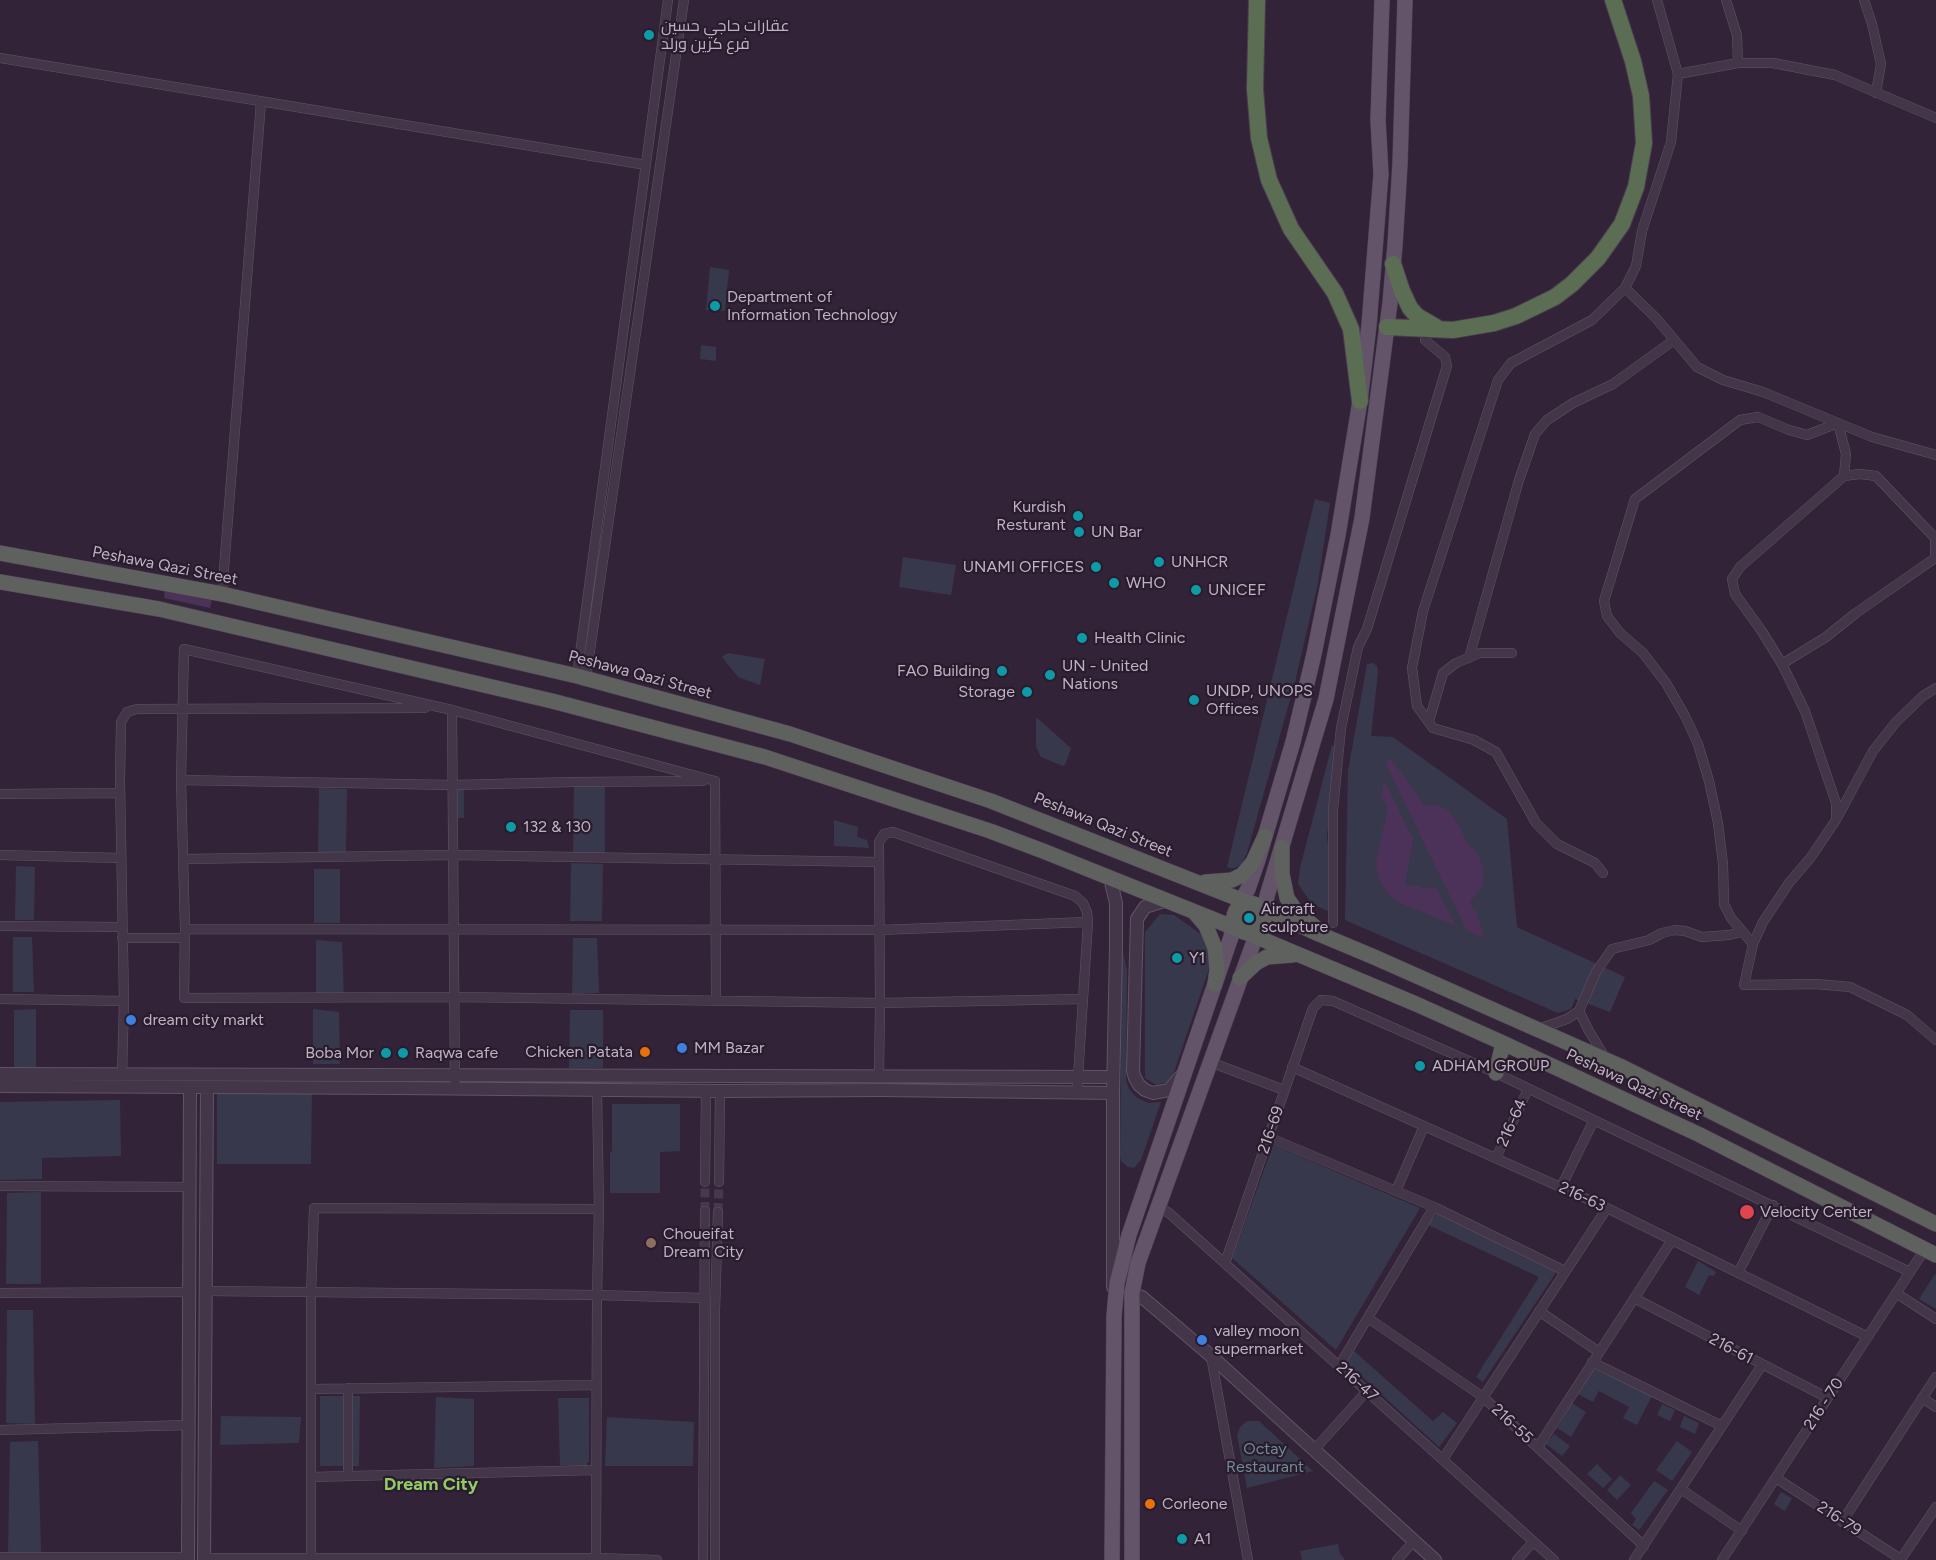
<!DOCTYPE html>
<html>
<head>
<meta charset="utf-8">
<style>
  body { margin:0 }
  canvas { display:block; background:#322338 }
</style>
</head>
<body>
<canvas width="1936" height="1560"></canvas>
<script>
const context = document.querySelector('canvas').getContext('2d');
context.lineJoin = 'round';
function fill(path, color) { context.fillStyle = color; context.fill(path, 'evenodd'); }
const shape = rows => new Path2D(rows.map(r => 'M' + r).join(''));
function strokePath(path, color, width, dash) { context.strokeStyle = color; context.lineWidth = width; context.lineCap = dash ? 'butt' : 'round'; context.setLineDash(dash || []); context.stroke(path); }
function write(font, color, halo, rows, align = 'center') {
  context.font = font + ' Figtree,Cairo,sans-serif'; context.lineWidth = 4.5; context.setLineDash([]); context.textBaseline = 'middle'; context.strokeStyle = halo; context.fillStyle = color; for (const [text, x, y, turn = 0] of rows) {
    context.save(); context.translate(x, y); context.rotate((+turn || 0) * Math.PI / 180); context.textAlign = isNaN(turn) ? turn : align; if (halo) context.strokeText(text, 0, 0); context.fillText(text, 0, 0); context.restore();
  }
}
const green = shape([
  [710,267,729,270,725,311,706,310],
  [701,345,716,347,716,361,700,359],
  [1315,499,1330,503,1318,583,1295,682,1247,853,1241,864,1235,868,1230,868,1227,867],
  [903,557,956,565,951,595,899,587],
  [728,653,765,659,760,685,738,677,722,657],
  [1373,663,1377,666,1378,672,1371,736,1393,737,1507,819,1517,927,1625,977,1610,1012,1575,999,1571,1009,1558,1013,1345,920,1348,771,1367,664],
  [1036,717,1071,748,1066,763,1063,766,1041,757,1036,747],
  [1332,745,1337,749,1327,836,1332,887,1330,912,1312,904,1298,884,1300,868],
  [574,782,605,782,605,856,573,856],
  [457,786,488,786,488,789,464,789,464,818,457,818],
  [319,788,347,789,346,853,318,853],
  [834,820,858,827,857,837,867,840,869,848,834,846],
  [571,863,603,864,602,921,570,921],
  [16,866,35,867,34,920,15,920],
  [314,869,340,869,340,923,314,923],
  [1160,914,1174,915,1205,937,1212,953,1210,966,1171,1081,1156,1085,1145,1078,1145,932],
  [13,937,32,937,34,992,13,992],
  [573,938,597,938,599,993,572,994],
  [316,940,342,942,344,997,316,993],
  [1122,949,1127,970,1126,1080,1129,1089,1136,1097,1148,1103,1161,1102,1141,1160,1134,1168,1128,1167,1121,1161,1120,1156],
  [36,1009,36,1067,14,1068,14,1010],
  [313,1009,339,1012,340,1064,313,1064],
  [570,1010,603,1010,603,1068,569,1068],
  [217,1092,312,1092,311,1164,217,1164],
  [120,1100,121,1156,42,1158,42,1179,0,1180,0,1102],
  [612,1104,680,1104,680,1151,660,1152,660,1193,610,1193,610,1152,614,1151,612,1151],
  [1273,1145,1420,1208,1336,1350,1232,1258],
  [41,1192,41,1284,6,1284,7,1193],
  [1437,1214,1557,1271,1483,1382,1476,1377,1539,1277,1428,1225],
  [1698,1261,1716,1272,1714,1276,1709,1275,1699,1295,1685,1287],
  [1935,1274,1936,1275,1936,1309,1919,1299],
  [7,1310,33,1310,35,1424,6,1423],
  [1354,1351,1433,1421,1443,1412,1457,1423,1439,1447,1346,1362],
  [1592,1368,1652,1396,1637,1425,1623,1418,1629,1407,1599,1391,1593,1402,1576,1393],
  [320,1396,360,1396,359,1466,320,1466],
  [436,1397,474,1399,474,1466,434,1468],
  [558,1398,589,1398,589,1462,587,1463,587,1466,560,1465],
  [1572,1403,1586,1412,1571,1437,1557,1428],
  [1662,1404,1675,1410,1670,1421,1657,1415],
  [221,1416,301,1417,299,1443,220,1445],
  [1684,1416,1699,1423,1695,1434,1680,1427],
  [607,1417,694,1422,693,1466,605,1466],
  [1247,1421,1259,1421,1313,1471,1247,1488,1237,1435,1240,1427],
  [1554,1434,1570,1446,1562,1456,1546,1444],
  [38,1441,41,1552,8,1552,10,1442],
  [1677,1441,1692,1452,1672,1481,1656,1470],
  [1597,1464,1612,1479,1603,1488,1587,1474],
  [1620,1475,1631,1485,1617,1500,1607,1490],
  [1654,1481,1668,1490,1639,1530,1632,1525,1636,1519,1631,1513],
  [1781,1492,1792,1498,1785,1511,1774,1504],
  [1338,1544,1340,1554,1345,1559,1344,1560,1302,1560,1300,1551]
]);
const water = shape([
  [165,590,212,599,210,608,164,598],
  [1391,759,1410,784,1424,806,1436,805,1448,810,1457,822,1467,842,1478,854,1483,870,1483,885,1470,902,1473,909,1477,913,1484,938,1467,931,1386,765,1387,761],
  [1384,780,1413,839,1405,885,1421,886,1421,888,1427,889,1428,887,1437,889,1456,926,1402,904,1388,894,1379,880,1376,864,1377,856,1387,813,1387,806,1381,796]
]);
const minorTunnel = shape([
  [705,1211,705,1182],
  [718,1212,719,1182]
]);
const minor = shape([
  [1726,0,1737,35,1738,63],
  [1864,0,1872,24,1881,64,1876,93],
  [0,58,646,165],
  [1678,74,1738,63,1773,63,1835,75,1936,118],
  [1625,288,1656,318,1697,367,1723,380,1763,392,1872,437,1936,455],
  [222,594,261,102],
  [1469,658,1519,480,1535,434,1547,420,1573,403,1613,384,1674,340],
  [1782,664,1826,637,1856,613,1935,558,1935,538,1876,476,1860,474,1844,476],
  [577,676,668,0],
  [586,678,684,0],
  [1936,688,1923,696,1896,722,1873,751,1836,820,1811,857,1789,883,1763,922,1753,944,1744,985,1816,984,1850,987,1907,1015,1936,1040],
  [452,710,455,1088],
  [1429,721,1443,673,1456,663,1480,653,1512,653],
  [181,780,453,785,574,782,703,781],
  [715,781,452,710,184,649,181,780,185,929,184,998,455,997,880,1003,1083,999],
  [715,781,716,1001],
  [0,794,120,793],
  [0,855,121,858],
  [184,859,453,855,879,862],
  [1603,873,1595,863,1557,844,1536,823,1496,752,1474,740,1433,728,1417,706,1412,668,1423,611,1498,380,1511,363,1592,320,1625,288,1636,266,1642,231,1671,142,1678,74,1657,0],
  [1333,923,1333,810,1341,728,1358,647,1367,629,1447,366,1445,357,1425,340],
  [0,926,122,927],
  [185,929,879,930,1088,922],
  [122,938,185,938],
  [1753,944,1731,918,1724,904,1723,864,1718,823,1709,781,1698,744,1685,716,1666,683,1643,653,1620,633,1607,616,1604,601,1635,499,1740,420,1758,417,1789,430,1807,435,1838,423,1846,454,1844,476,1740,567,1732,579,1735,594,1761,630,1782,664,1805,711,1836,803,1836,820],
  [0,999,124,1001],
  [1579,1011,1589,1031,1606,1059],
  [1538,1029,1567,1019,1579,1011,1596,972,1612,949,1649,940,1662,933,1675,930,1685,931,1702,937,1729,935,1741,932],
  [1210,1062,1284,1090],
  [1292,1067,1607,1208,1868,1337],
  [122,1075,124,1001,120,782,121,722,127,712,137,709,425,708],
  [879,1077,880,1003,879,842,884,834,893,832,1075,896,1083,903,1087,912,1088,922,1077,1092],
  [1268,1137,1434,1207,1565,1271],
  [1496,1158,1528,1089],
  [705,1182,706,1091],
  [719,1182,720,1091],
  [0,1186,190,1187],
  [1561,1187,1594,1120],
  [1396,1191,1424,1126],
  [1158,1207,1169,1213,1554,1560],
  [1225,1263,1313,1008,1321,1000,1333,1001,1496,1073,1910,1272],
  [1738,1273,1773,1205],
  [205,1291,597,1295,704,1298],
  [0,1293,189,1292],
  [1896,1293,1936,1319],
  [1634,1298,1828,1398],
  [1539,1311,1599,1352],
  [1368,1318,1483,1397,1644,1546],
  [1211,1356,1248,1560],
  [1592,1362,1722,1426],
  [1339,1366,1434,1207],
  [348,1388,348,1476],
  [312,1389,596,1385],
  [1922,1398,1936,1407],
  [0,1430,190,1425],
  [1538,1447,1672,1240],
  [1314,1450,1367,1391],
  [1443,1459,1607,1208],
  [311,1477,596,1470],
  [1776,1478,1902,1560],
  [1681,1489,1742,1531],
  [1842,1522,1936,1377],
  [0,1557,188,1557],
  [204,1558,596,1558,657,1560],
  [1901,1559,1936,1507],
  [311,1560,311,1294,314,1208,599,1209],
  [596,1560,597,1295,599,1209,597,1090],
  [703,1560,705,1211],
  [715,1560,715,1311,718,1212],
  [1397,1560,1414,1541],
  [1517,1560,1533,1542],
  [1634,1560,1762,1365],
  [1722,1560,1925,1249]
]);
const tertiary = shape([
  [1110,878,1116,903,1116,947,1113,1093,1113,1287],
  [1167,900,1145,907,1137,919,1133,1071,1135,1078,1139,1085,1145,1090,1153,1093,1169,1090,1181,1076],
  [0,1074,1113,1077],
  [0,1086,399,1088,720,1091,882,1090,1113,1093],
  [1132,1293,1142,1297,1211,1356,1435,1560],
  [188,1560,190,1087],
  [204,1560,207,1087]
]);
const primary = shape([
  [1238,907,1248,889,1258,860,1293,742,1314,654,1338,535,1360,401,1369,325,1381,174,1378,120,1382,0],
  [1264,916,1267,896,1326,699,1362,518,1390,303,1395,245,1400,164,1405,0],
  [1112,1560,1114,1316,1117,1283,1129,1235,1231,937,1234,916],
  [1132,1560,1132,1293,1138,1263,1253,944,1262,926]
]);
const trunk = shape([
  [0,553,222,594,577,676,790,734,991,801,1249,903],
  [0,582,159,609,552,701,765,757,990,831,1043,851,1240,930],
  [1282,847,1282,874,1287,898,1296,911,1315,927],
  [1205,882,1232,880,1242,875,1253,862,1265,836],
  '1234 918a15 15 0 1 1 30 0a15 15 0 1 1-30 0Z',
  [1258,906,1312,931,1374,957,1620,1066,1936,1224],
  [1195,913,1206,926,1215,948,1217,969,1215,984],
  [1245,932,1416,1004,1503,1043,1700,1135,1936,1255],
  [1240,978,1256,963,1267,957,1293,955],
  [1496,1073,1503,1043]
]);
const motorway = shape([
  [1257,0,1255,89,1259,138,1269,180,1291,229,1335,293,1351,329,1360,401],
  [1393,264,1402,291,1410,308,1417,316,1436,327],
  [1387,327,1453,330,1494,323,1516,316,1555,297,1572,284,1598,258,1622,224,1636,187,1644,143,1641,96,1633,61,1613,0]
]);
const markers = [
  [649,35,6,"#0f9aa8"],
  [715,306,6,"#0f9aa8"],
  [1078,516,6,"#0f9aa8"],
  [1079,532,6,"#0f9aa8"],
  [1159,562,6,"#0f9aa8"],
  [1096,567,6,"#0f9aa8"],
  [1114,583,6,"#0f9aa8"],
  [1196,590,6,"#0f9aa8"],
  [1082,638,6,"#0f9aa8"],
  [1002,671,6,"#0f9aa8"],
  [1050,675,6,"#0f9aa8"],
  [1027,692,6,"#0f9aa8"],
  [1194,700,6,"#0f9aa8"],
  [511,827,6,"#0f9aa8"],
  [1249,918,6,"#0f9aa8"],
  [1177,958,6,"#0f9aa8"],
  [131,1020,6,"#3f7fe0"],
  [682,1048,6,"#3f7fe0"],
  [645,1052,6,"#e8710a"],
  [386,1053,6,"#0f9aa8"],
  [403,1053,6,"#0f9aa8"],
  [1420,1066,6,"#0f9aa8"],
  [1747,1212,8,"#e0444e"],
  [651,1243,6,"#8d6e63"],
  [1202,1340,6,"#3f7fe0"],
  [1150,1504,6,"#e8710a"],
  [1182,1539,6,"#0f9aa8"]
];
const poiNames = [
  ["عقارات حاجي حسين",661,26],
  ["فرع كرين ورلد",661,44],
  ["Department of",727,297],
  ["Information Technology",727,315],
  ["Kurdish",1066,507,"right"],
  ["Resturant",1066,525,"right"],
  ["UN Bar",1091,532],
  ["UNHCR",1171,562],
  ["UNAMI OFFICES",1084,567,"right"],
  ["WHO",1126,583],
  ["UNICEF",1208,590],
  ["Health Clinic",1094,638],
  ["UN - United",1062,666],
  ["Nations",1062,684],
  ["FAO Building",990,671,"right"],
  ["UNDP, UNOPS",1206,691],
  ["Offices",1206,709],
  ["Storage",1015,692,"right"],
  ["132 & 130",523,827],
  ["Aircraft",1261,909],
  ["sculpture",1261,927],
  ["Y1",1189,958],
  ["dream city markt",143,1020],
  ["MM Bazar",694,1048],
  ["Chicken Patata",633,1052,"right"],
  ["Boba Mor",374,1053,"right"],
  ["Raqwa cafe",415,1053],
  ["ADHAM GROUP",1432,1066],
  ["Velocity Center",1760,1212],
  ["Choueifat",663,1234],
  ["Dream City",663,1252],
  ["valley moon",1214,1331],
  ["supermarket",1214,1349],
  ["Corleone",1162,1504],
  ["A1",1194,1539]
];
const streetNames = [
  ["Peshawa Qazi Street",165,566,11],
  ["Peshawa Qazi Street",640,675,15],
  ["Peshawa Qazi Street",1103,825,22],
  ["Peshawa Qazi Street",1634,1085,25],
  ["216-64",1512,1123,-66],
  ["216-69",1271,1130,-71],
  ["216-63",1582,1197,25],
  ["216-61",1731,1349,28],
  ["216-47",1357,1382,42],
  ["216 - 70",1824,1404,-57],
  ["216-55",1512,1424,43],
  ["216-79",1839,1519,33]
];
const parkNames = [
  ["Octay",1265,1449],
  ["Restaurant",1265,1467]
];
const neighbourhoodNames = [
  ["Dream City",431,1485]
];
fill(green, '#37384b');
fill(water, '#4c3258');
strokePath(minorTunnel, '#47384d', 9, [9, 4.5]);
strokePath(minor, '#615466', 10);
strokePath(tertiary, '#615466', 14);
strokePath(primary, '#4d4052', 16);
strokePath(trunk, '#4b3e50', 16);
strokePath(motorway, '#4b3e50', 18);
strokePath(minor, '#433649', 9);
strokePath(tertiary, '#433649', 12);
strokePath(primary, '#635469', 15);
strokePath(trunk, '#5f615e', 15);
strokePath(motorway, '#5b6e54', 16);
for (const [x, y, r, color] of markers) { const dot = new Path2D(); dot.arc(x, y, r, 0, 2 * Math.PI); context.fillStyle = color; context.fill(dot); strokePath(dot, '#281c2d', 2); }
write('16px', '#c0b1c5', '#281c2d', poiNames, 'left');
write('16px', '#c0b1c5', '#281c2d', streetNames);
write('16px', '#718b99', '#281c2d', parkNames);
write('bold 18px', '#93cc65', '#281c2d', neighbourhoodNames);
</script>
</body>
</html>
